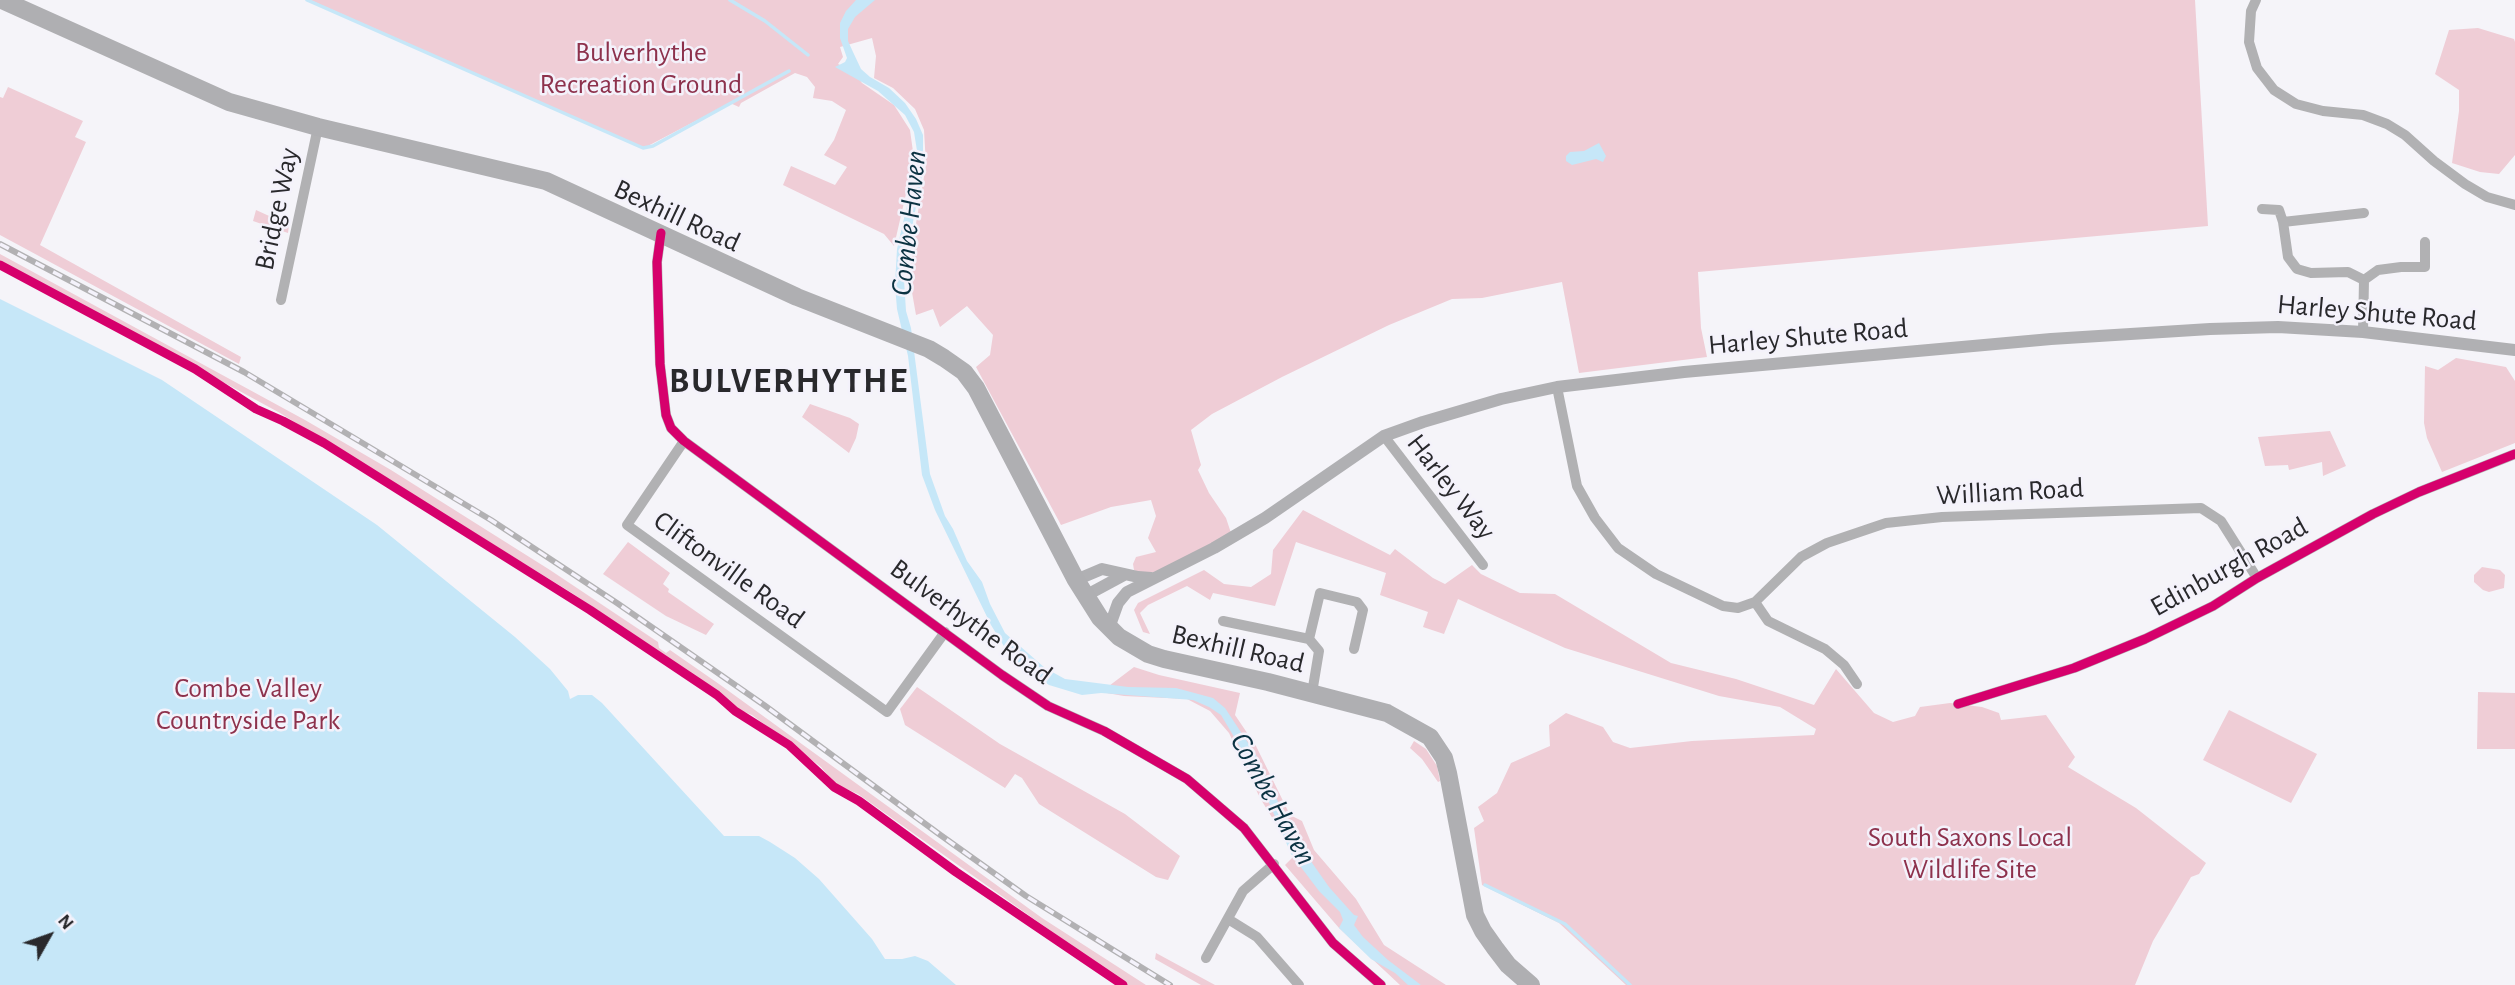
<!DOCTYPE html>
<html>
<head>
<meta charset="utf-8">
<style>
  body { margin:0 }
  #map { position:relative; width:2515px; height:985px; overflow:hidden; background:#f5f4f9; font-family:"Alegreya Sans",sans-serif }
  canvas { display:block }
  .north { position:absolute; left:14px; top:901px; width:70px; height:70px; -webkit-text-stroke:5px #f4f2fb; paint-order:stroke; rotate:50deg; font-size:19px; font-weight:700; line-height:28px; text-align:center; color:#29292c }
  .north::after { content:''; display:block; margin:auto; width:24px; height:32px; background:#29292c; clip-path:polygon(50% 0,100% 100%,50% 72%,0 100%) }
</style>
</head>
<body>
<div id="map">
<canvas width="2515" height="985"></canvas>
<div class="north">N</div>
</div>
<script>
const context = document.querySelector('canvas').getContext('2d');
context.lineJoin = 'round';
function fill(path, color) { context.fillStyle = color; context.fill(path, 'evenodd'); }
const shape = rows => new Path2D(rows.map(r => 'M' + r).join(''));
function strokePath(path, color, width, dash) { context.strokeStyle = color; context.lineWidth = width; context.lineCap = dash ? 'butt' : 'round'; context.setLineDash(dash || []); context.stroke(path); }
function write(font, color, halo, rows, align = 'center') {
  context.font = font + ' "Alegreya Sans",sans-serif'; context.lineWidth = 5; context.setLineDash([]); context.textBaseline = 'middle'; context.strokeStyle = halo; context.fillStyle = color; for (const [text, x, y, turn = 0] of rows) {
    context.save(); context.translate(x, y); context.rotate((+turn || 0) * Math.PI / 180); context.textAlign = isNaN(turn) ? turn : align; if (halo) context.strokeText(text, 0, 0); context.fillText(text, 0, 0); context.restore();
  }
}
const green = shape([
  [310,0,2195,0,2208,226,1698,272,1701,328,1707,357,1579,373,1562,282,1482,298,1452,299,1389,325,1282,377,1212,414,1191,430,1201,465,1198,470,1209,493,1226,518,1231,533,1165,572,1139,573,1134,570,1133,564,1136,557,1156,552,1148,538,1156,516,1151,500,1111,507,1061,525,976,367,990,355,993,335,967,306,940,327,933,309,916,315,910,281,912,247,926,165,924,130,915,109,893,88,874,78,876,56,872,38,840,47,843,57,838,64,853,71,862,83,894,105,910,130,914,159,894,246,884,234,783,185,791,166,835,185,847,167,824,155,834,140,846,110,832,101,813,98,815,87,807,77,795,73,741,103,739,107,730,103,644,148],
  [2478,28,2514,39,2515,42,2515,155,2499,174,2480,172,2452,163,2459,111,2459,90,2435,74,2449,30],
  [8,87,83,121,75,137,86,142,40,245,241,357,239,364,0,235,0,97,3,98],
  [256,210,289,225,288,233,253,221],
  [0,254,305,420,391,470,550,570,658,642,659,648,666,653,670,650,719,684,1042,918,1146,985,1127,985,858,794,835,784,821,767,752,715,737,709,718,691,572,593,280,413,0,261],
  [2456,358,2506,367,2515,381,2515,443,2442,472,2427,438,2424,423,2425,366,2438,370],
  [810,404,850,418,859,424,856,438,849,453,802,417],
  [2330,431,2346,466,2323,476,2322,462,2289,470,2288,465,2265,466,2258,437],
  [1303,510,1390,555,1395,549,1433,578,1445,584,1472,565,1481,574,1520,593,1555,594,1671,663,1736,679,1814,705,1836,669,1874,713,1893,722,1915,716,1920,707,1950,703,1982,707,1999,713,2001,720,2046,715,2075,757,2068,767,2136,808,2206,863,2199,874,2191,877,2153,941,2135,985,1626,985,1559,923,1482,885,1474,828,1484,821,1478,807,1497,793,1511,763,1550,746,1549,725,1566,713,1603,727,1613,742,1630,748,1692,741,1814,735,1816,729,1780,707,1719,696,1565,648,1458,599,1444,634,1423,627,1428,612,1380,595,1386,573,1296,542,1275,606,1213,593,1210,600,1187,586,1148,605,1140,613,1150,634,1143,632,1134,610,1138,603,1204,570,1224,584,1251,587,1271,574,1273,550],
  [628,542,670,573,663,584,669,589,668,592,714,624,706,635,666,616,603,574],
  [2482,567,2500,570,2505,575,2504,588,2489,592,2483,590,2474,582,2474,575],
  [1134,667,1159,675,1240,693,1235,715,1256,746,1290,815,1302,821,1314,850,1356,899,1384,945,1446,985,1400,985,1339,928,1285,865,1295,855,1260,798,1229,733,1210,711,1187,699,1124,696,1101,692],
  [917,687,1000,744,1125,814,1180,856,1168,880,1156,877,1039,804,1022,778,1015,774,1005,788,905,725,900,709],
  [2478,692,2515,693,2515,749,2477,749],
  [2229,710,2317,754,2291,803,2203,760],
  [1414,741,1426,749,1437,766,1440,781,1438,782,1422,759,1410,748],
  [1156,953,1215,985,1201,985,1155,959]
]);
const water = shape([
  [856,0,875,0,855,17,848,29,848,41,853,52,861,69,870,77,889,88,905,103,916,119,923,135,923,171,913,222,915,235,908,245,903,264,906,311,911,328,930,474,945,516,953,529,967,561,982,582,990,604,1005,633,1045,668,1065,679,1128,687,1176,688,1213,698,1225,708,1256,755,1296,840,1329,887,1354,915,1358,916,1354,925,1363,937,1388,960,1421,985,1408,985,1395,973,1371,959,1339,928,1343,920,1340,912,1319,891,1291,854,1258,777,1221,715,1209,707,1193,700,1101,693,1082,695,1049,685,1016,662,1008,653,991,625,935,510,922,475,908,356,897,309,895,285,897,249,918,157,914,132,905,115,878,91,835,67,845,62,847,58,840,38,840,23,846,11],
  [1599,143,1606,156,1603,162,1596,159,1572,165,1566,161,1566,156,1570,152,1584,151],
  [0,299,162,380,377,525,515,637,550,669,568,691,570,699,578,695,592,695,602,703,724,836,759,836,770,842,795,858,819,879,872,939,885,959,902,959,915,956,928,961,956,985,0,985]
]);
const stream = shape([
  [307,0,643,148,653,146,789,71],
  [730,0,765,21,808,55],
  [1485,885,1565,924,1630,985]
]);
const street = shape([
  [2256,0,2251,11,2249,42,2257,68,2274,90,2296,104,2323,111,2363,115,2387,124,2405,135,2434,161,2465,184,2487,197,2515,205],
  [2262,209,2279,210,2283,222,2364,213],
  [2283,222,2288,257,2297,269,2311,273,2348,272,2364,280,2378,270,2401,267,2425,267,2425,242],
  [661,233,657,262,660,364,666,415,671,428,684,441,1002,675,1048,706,1104,731,1187,779,1244,828,1333,943,1381,985],
  [281,300,318,127],
  [2363,332,2364,280],
  [1557,387,1577,486,1595,518,1618,548,1656,574,1723,606,1738,608,1755,602,1768,621,1825,649,1844,665,1857,684],
  [1384,436,1483,565],
  [684,441,627,525,887,712,945,632],
  [1755,602,1801,557,1827,543,1886,523,1942,517,2201,508,2221,521,2257,578],
  [1223,621,1309,639,1319,651,1312,693],
  [1309,639,1320,593,1357,602,1363,610,1354,649],
  [1958,704,2074,668,2145,639,2213,606,2257,578,2373,514,2419,492,2515,454],
  [1228,919,1257,937,1299,985],
  [1206,958,1243,891,1274,864]
]);
const secondary = shape([
  [1076,580,1102,569,1138,577,1151,578],
  [1085,596,1124,575],
  [1109,628,1118,603,1127,592,1214,548,1265,518,1384,436,1423,422,1501,399,1557,387,1684,372,2051,339,2210,329,2278,327,2363,332,2515,350]
]);
const highway = shape([
  [2,0,229,102,318,127,546,181,797,297,929,349,944,358,964,372,976,388,1076,580,1100,618,1119,637,1148,654,1164,659,1268,682,1387,713,1430,737,1444,758,1448,773,1475,915,1483,931,1495,948,1508,965,1531,985]
]);
const rail = shape([
  [0,244,244,372,491,520,617,603,764,705,939,834,1026,896,1170,985]
]);
const cycleway = shape([
  [661,233,657,262,660,364,666,415,671,428,684,441,1002,675,1048,706,1104,731,1187,779,1244,828,1333,943,1381,985],
  [0,265,195,369,256,409,283,421,324,443,590,610,717,695,735,711,789,745,834,787,859,801,956,872,1123,985],
  [1958,704,2074,668,2145,639,2213,606,2257,578,2373,514,2419,492,2515,454]
]);
const parkNames = [
  ["Bulverhythe",641,53],
  ["Recreation Ground",641,85],
  ["Combe Valley",248,689],
  ["Countryside Park",248,721],
  ["South Saxons Local",1970,838],
  ["Wildlife Site",1970,870]
];
const streetNames = [
  ["Bridge Way",277,209,-78],
  ["Bexhill Road",677,216,25],
  ["Harley Shute Road",2377,313,5],
  ["Harley Shute Road",1808,337,-5],
  ["Harley Way",1451,487,52],
  ["William Road",2010,492,-3],
  ["Edinburgh Road",2229,567,-29],
  ["Cliftonville Road",729,570,36],
  ["Bulverhythe Road",971,622,36],
  ["Bexhill Road",1238,649,13]
];
const waterNames = [
  ["Combe Haven",909,223,-84],
  ["Combe Haven",1273,799,61]
];
const districtNames = [
  ["BULVERHYTHE",789,381]
];
fill(green, '#efcdd6');
fill(water, '#c6e7f8');
strokePath(stream, '#c6e7f8', 3.5);
strokePath(street, '#b1b1b3', 10);
strokePath(secondary, '#b0b0b3', 12);
strokePath(highway, '#afafb2', 18);
strokePath(rail, '#b2b1b3', 6);
strokePath(rail, '#f4f2fb', 3.5, [10]);
strokePath(cycleway, '#d6006c', 9);
write('28px', '#8d314c', '#f4f2fb', parkNames);
write('28px', '#29292c', '#f4f2fb', streetNames);
write('italic 30px', '#0b3242', '#f4f2fb', waterNames);
context.letterSpacing = '2px';
write('bold 35px', '#29292c', '#f4f2fb', districtNames);
context.letterSpacing = '0px';
</script>
</body>
</html>
